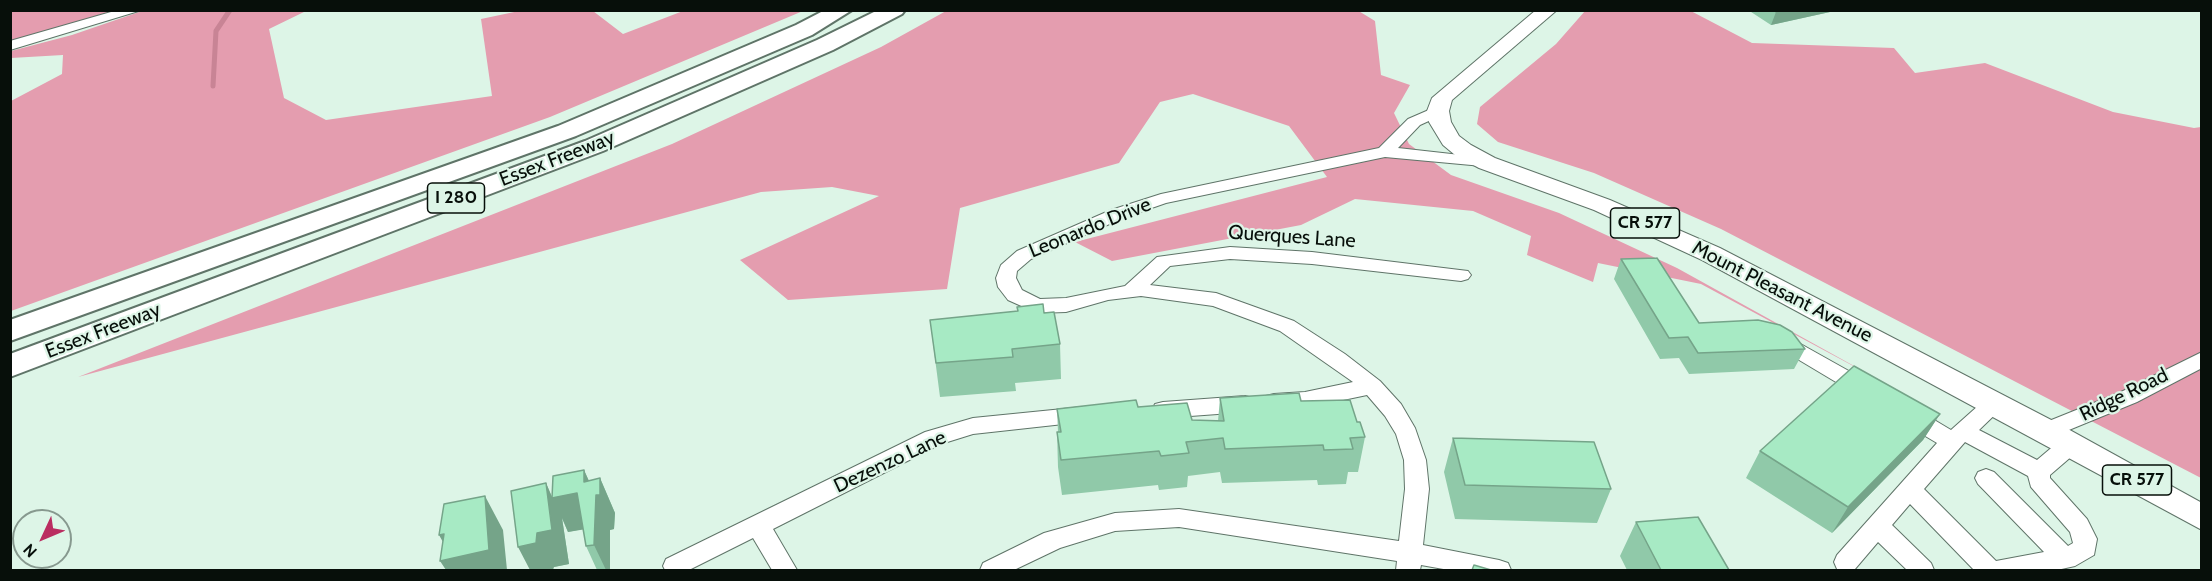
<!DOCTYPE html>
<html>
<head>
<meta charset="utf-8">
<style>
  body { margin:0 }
  #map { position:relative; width:2212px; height:581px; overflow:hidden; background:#ddf5e7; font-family:Cabin,sans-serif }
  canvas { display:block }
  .frame { position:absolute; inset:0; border:12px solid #070f0a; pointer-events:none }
  .north { position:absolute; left:12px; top:509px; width:60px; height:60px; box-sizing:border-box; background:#ddf5e7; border:2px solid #87998f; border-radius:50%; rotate:226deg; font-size:16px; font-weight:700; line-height:24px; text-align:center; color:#070f0a }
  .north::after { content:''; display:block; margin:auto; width:21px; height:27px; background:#ba2d61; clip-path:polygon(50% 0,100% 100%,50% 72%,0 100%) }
</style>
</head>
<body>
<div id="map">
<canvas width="2212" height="581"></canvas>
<div class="frame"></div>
<div class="north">N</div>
</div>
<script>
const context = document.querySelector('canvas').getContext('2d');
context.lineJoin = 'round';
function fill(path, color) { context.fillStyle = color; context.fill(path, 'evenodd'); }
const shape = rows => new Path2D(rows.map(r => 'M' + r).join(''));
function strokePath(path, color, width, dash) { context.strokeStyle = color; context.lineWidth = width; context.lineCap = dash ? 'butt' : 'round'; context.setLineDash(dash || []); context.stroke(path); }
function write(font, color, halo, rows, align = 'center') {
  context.font = font + ' Cabin,sans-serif'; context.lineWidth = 4.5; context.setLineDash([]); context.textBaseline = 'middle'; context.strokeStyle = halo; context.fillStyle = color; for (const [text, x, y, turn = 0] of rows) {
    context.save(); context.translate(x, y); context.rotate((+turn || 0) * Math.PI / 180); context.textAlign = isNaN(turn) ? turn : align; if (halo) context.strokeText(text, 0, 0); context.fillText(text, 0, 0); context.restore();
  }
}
const forest = shape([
  [1357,10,1375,21,1381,75,1410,85,1394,113,1409,144,1451,175,1559,213,1677,268,1883,382,1701,284,1598,263,1593,282,1527,255,1531,236,1473,211,1355,199,1301,225,1112,261,1075,242,1327,177,1289,126,1193,94,1160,102,1119,163,960,208,947,289,788,300,740,260,879,196,832,187,761,192,78,377,672,144,881,47,946,11],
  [1689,10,1752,43,1894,48,1915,73,1985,63,2113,112,2194,128,2201,127,2201,478,1721,229,1594,173,1498,142,1477,124,1480,107,1556,44,1585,11],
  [10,11,119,11,11,41],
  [142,11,306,11,269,29,284,98,326,120,492,96,481,19,519,11,593,11,623,34,683,11,803,11,550,117,11,311,11,101,62,74,63,55,11,58,11,51,72,35]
]);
const stream = shape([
  [213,86,216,31,230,10]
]);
const minor = shape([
  [118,10,142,10,10,50,10,41,118,10],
  [1438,106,1446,111,1444,114,1420,125,1398,148,1487,158,1496,163,1493,167,1385,157,1166,203,1123,218,1031,259,1017,271,1016,278,1022,290,1040,299,1066,298,1125,286,1157,257,1230,247,1312,252,1468,271,1471,275,1468,279,1461,281,1312,264,1230,259,1170,266,1150,285,1216,293,1294,321,1345,354,1380,381,1401,404,1415,428,1426,460,1429,489,1423,545,1499,560,1508,563,1511,570,1449,570,1421,565,1420,570,1396,570,1397,561,1179,527,1115,531,1060,548,1014,570,980,570,983,563,1044,533,1115,513,1179,509,1399,541,1405,489,1404,460,1396,434,1385,416,1367,395,1305,408,1274,410,1266,408,1263,402,1266,396,1274,394,1305,392,1353,382,1280,331,1213,306,1141,296,1108,300,1066,312,1037,313,1008,300,998,287,996,278,1001,265,1017,251,1111,210,1161,194,1379,148,1408,119,1438,106],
  [1781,333,1872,384,1875,389,1872,394,1864,397,1856,394,1774,345,1771,340,1774,335,1781,333],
  [2202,352,2202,368,2137,402,2047,439,2039,437,2036,431,2039,425,2121,392,2202,352],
  [1996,395,2004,397,2007,403,1979,430,2037,460,2063,438,2071,436,2079,438,2082,444,2079,450,2050,475,2050,478,2087,519,2097,539,2094,555,2075,566,2057,570,1974,570,1910,504,1892,525,1931,563,1934,570,1907,570,1878,542,1855,569,1837,569,1834,562,1837,555,1937,443,1900,421,1897,415,1900,409,1908,407,1916,409,1951,430,1988,397,1996,395],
  [1965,442,2028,476,2031,487,2070,532,2073,543,2068,546,1994,472,1986,469,1978,472,1975,478,1978,484,2044,552,1996,561,1924,489,1965,442],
  [1245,396,1253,398,1256,404,1253,410,1245,412,1163,418,1155,416,1152,410,1155,404,1163,402,1245,396],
  [1083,407,1091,409,1094,415,1091,421,973,434,941,444,773,529,797,570,772,570,753,538,689,570,665,570,663,566,666,559,925,432,973,418,1083,407]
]);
const major = shape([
  [1536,10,1557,10,1452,100,1449,111,1451,122,1459,136,1471,145,1495,158,1610,200,1720,248,2057,423,2202,503,2202,530,1702,260,1594,210,1479,168,1455,155,1443,145,1429,122,1427,111,1432,98,1536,10]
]);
const highway = shape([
  [825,10,852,10,812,35,576,136,10,341,10,320,558,126,796,25,825,10],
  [878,10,905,10,902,14,833,50,603,151,10,377,10,354,585,141,817,40,878,10]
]);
const wall = shape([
  [1748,10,1839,10,1771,25],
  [1621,259,1699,323,1805,349,1794,369,1689,374,1679,358,1660,359,1614,279],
  [1044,313,1060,344,1061,379,1015,383,1016,391,940,397,930,320],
  [1220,398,1301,401,1357,422,1365,437,1358,472,1348,472,1346,484,1318,485,1317,480,1222,483,1220,472,1188,476,1187,487,1159,490,1158,485,1062,495,1058,467,1057,432,1058,432,1057,409,1138,407,1192,420,1218,421],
  [1940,414,1923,440,1832,533,1746,478,1760,451],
  [1453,438,1611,489,1597,523,1455,519,1444,472],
  [584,470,589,481,600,478,615,513,614,529,610,530,610,570,597,570,586,546,583,529,568,532,562,518,569,564,554,567,546,483,552,497],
  [1636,522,1729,570,1627,570,1620,556]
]);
const shadedWall = shape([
  [1785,10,1839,10,1771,25,1776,12],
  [1940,414,1923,440,1832,533,1848,507],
  [584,470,596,497,600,478,615,513,614,529,610,530,610,570,606,570,594,545,584,482],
  [546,483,552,497,577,493,592,528,568,532,562,518,569,564,554,567,553,570,530,570,518,547,537,533],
  [485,496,503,530,507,570,446,570,440,561,452,558,439,535,444,534]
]);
const building = shape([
  [1773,10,1785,10,1776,12,1773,10],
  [1657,258,1699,323,1758,320,1780,325,1792,332,1805,349,1698,353,1688,337,1669,338,1621,259,1657,258],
  [1043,304,1044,313,1054,312,1060,344,1012,349,1013,357,936,363,930,320,1018,311,1017,307,1043,304],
  [1854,366,1940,414,1848,507,1760,451,1854,366],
  [1299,393,1301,401,1350,400,1357,422,1360,422,1365,437,1350,438,1353,449,1324,450,1323,445,1225,449,1223,438,1186,442,1189,453,1161,456,1159,451,1061,460,1057,432,1061,432,1057,409,1136,400,1138,407,1187,403,1192,420,1224,421,1220,398,1299,393],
  [1453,438,1594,442,1611,489,1465,485,1453,438],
  [584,470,584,482,600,478,600,495,596,495,594,545,586,546,577,493,552,498,553,476,584,470],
  [546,483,552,530,537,533,536,543,518,547,511,491,546,483],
  [485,496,489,550,440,561,444,534,439,535,444,504,485,496],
  [1698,517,1729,570,1661,570,1636,522,1698,517],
  [1474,565,1491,570,1472,570,1474,565]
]);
const shields = [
  [456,198,57],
  [1645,223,69],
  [2137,480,69]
];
const shieldNames = [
  ["I 280",456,198],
  ["CR 577",1645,223],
  ["CR 577",2137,480]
];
const streetNames = [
  ["Essex Freeway",557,159,-21],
  ["Leonardo Drive",1090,228,-22],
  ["Querques Lane",1292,237,4],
  ["Mount Pleasant Avenue",1782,292,27],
  ["Essex Freeway",103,331,-21],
  ["Ridge Road",2124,395,-26],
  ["Dezenzo Lane",890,462,-25]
];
fill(forest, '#e49daf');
strokePath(stream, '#c88495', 5);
strokePath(minor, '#5f7468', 2);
strokePath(major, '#5f7468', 2);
strokePath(highway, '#5f7468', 4);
fill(minor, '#fff');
fill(major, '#fff');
fill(highway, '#fff');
fill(wall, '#90c9a9');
fill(shadedWall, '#75a489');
fill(building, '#a7eac4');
strokePath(building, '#75a489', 1.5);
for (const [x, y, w] of shields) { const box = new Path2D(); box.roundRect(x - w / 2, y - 15, w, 30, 4.5); context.fillStyle = '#ddf5e7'; context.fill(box); strokePath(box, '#070f0a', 1.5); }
write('bold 18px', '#070f0a', null, shieldNames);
write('20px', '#070f0a', '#ddf5e7', streetNames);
</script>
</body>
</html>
